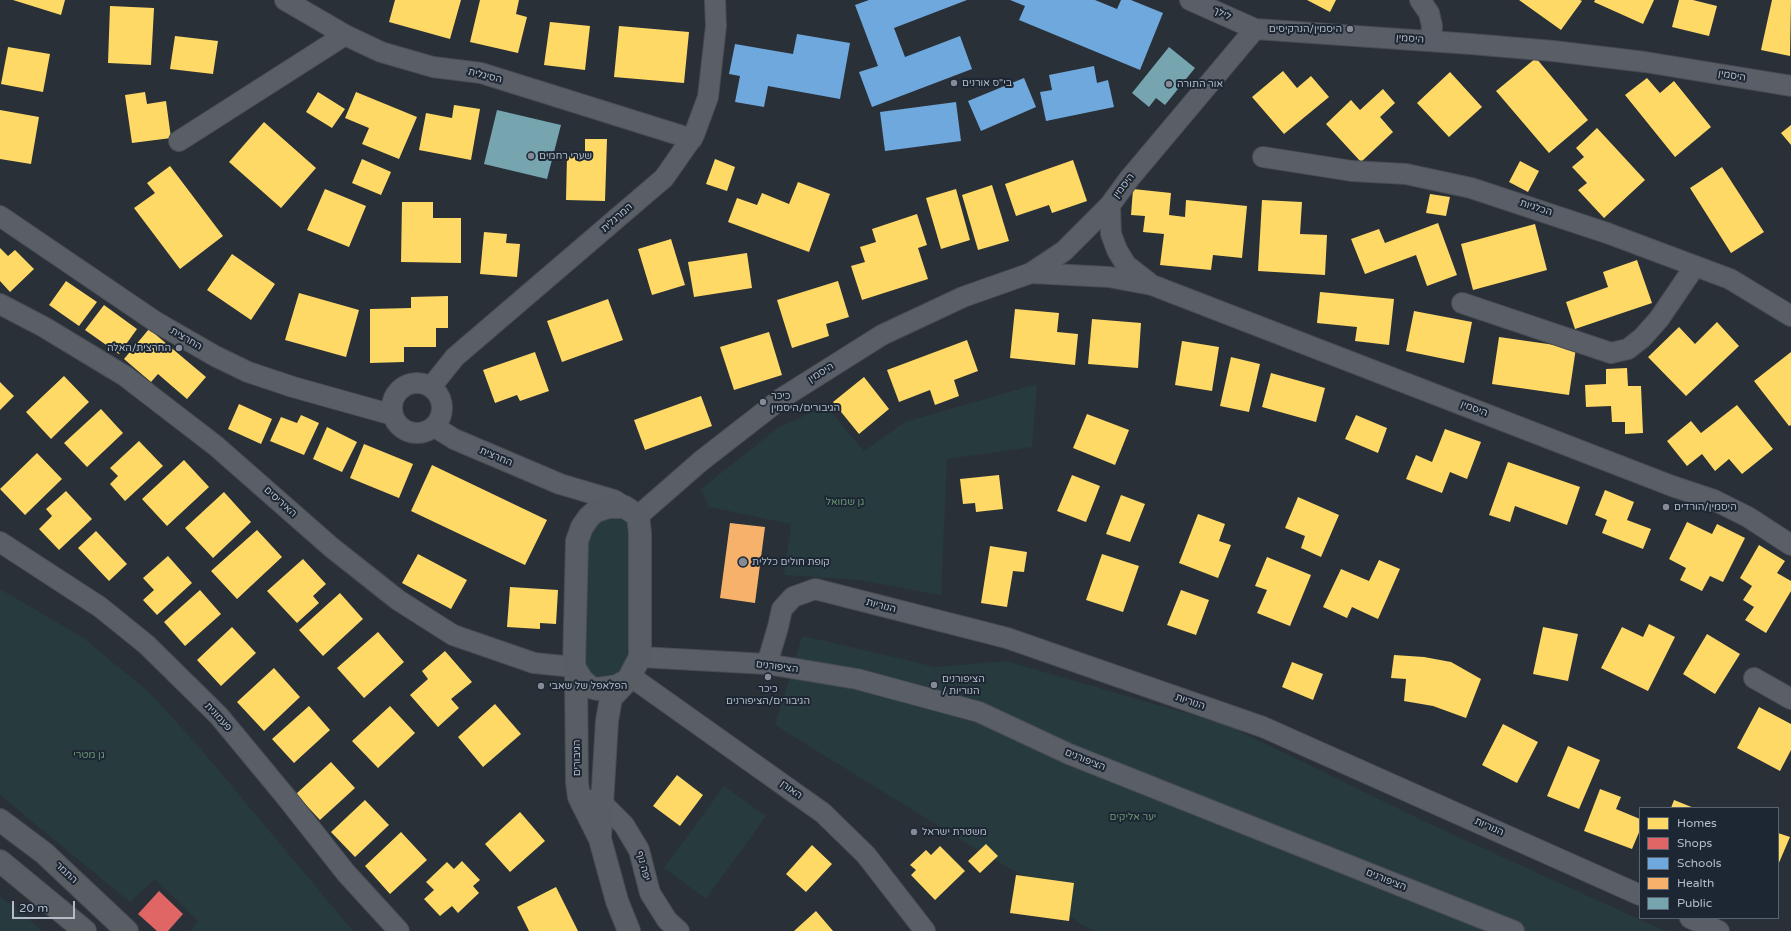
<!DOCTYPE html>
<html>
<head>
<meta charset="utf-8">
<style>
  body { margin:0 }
  #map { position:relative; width:1791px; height:931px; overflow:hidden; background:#2a3038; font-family:"Varela Round",sans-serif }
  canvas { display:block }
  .legend { position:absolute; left:1639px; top:807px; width:140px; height:112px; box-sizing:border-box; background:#1d2633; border:1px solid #59626f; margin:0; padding:5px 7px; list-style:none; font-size:12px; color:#b4bcc9 }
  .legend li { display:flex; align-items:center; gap:8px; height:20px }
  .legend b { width:20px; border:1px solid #59626f }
  .scale { position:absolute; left:12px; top:901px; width:63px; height:18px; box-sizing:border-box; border:2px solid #b4bcc9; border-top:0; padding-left:5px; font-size:12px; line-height:14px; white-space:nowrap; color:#b4bcc9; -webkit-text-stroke:3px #1d2633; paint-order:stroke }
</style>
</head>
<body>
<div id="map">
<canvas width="1791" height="931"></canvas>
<ul class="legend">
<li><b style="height:11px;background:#ffd966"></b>Homes</li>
<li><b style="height:11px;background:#e06666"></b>Shops</li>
<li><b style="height:11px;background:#6fa8dc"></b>Schools</li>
<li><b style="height:11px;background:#f6b26b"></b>Health</li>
<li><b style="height:11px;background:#76a5af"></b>Public</li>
</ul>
<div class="scale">20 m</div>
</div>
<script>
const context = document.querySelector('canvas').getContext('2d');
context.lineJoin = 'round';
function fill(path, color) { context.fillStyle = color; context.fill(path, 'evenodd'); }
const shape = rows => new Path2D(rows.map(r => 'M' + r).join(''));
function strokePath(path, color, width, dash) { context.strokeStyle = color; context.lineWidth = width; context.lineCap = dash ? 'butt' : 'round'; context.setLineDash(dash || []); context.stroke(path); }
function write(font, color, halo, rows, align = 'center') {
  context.font = font + ' "Varela Round","Noto Sans Hebrew",sans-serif'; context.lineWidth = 4; context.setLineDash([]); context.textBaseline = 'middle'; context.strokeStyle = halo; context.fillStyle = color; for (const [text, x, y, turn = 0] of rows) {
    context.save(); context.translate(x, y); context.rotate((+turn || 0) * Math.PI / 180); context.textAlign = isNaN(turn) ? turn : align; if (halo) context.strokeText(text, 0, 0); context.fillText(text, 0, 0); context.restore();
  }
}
const green = shape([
  [1037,384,1032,447,947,459,941,595,859,580,784,575,791,524,709,507,701,489,779,427,826,406,864,451,905,422],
  [610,518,622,518,628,523,630,534,630,655,618,674,599,678,590,672,584,665,588,543,592,532,596,525,601,520],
  [0,589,82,637,149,692,200,748,353,931,190,931,198,921,155,879,130,902,0,795],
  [804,636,936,667,1006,661,1227,725,1432,825,1665,931,1095,931,1080,924,1035,883,971,846,775,725,801,640],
  [724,786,766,816,706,899,664,868],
  [0,896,23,914,42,931,0,931]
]);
const homes = shape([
  [13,0,65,0,61,15],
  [395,0,461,0,450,39,389,22],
  [480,0,519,0,516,14,527,17,518,53,470,42],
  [1307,0,1336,0,1330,12],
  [1519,0,1580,0,1582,1,1561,30],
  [1595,0,1654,0,1643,24,1594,2],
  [1679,0,1693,0,1717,6,1709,36,1672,27],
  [1772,0,1791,0,1790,56,1761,50],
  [110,6,154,8,151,65,108,63],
  [550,22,590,26,585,70,544,65],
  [619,26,689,32,684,83,614,77],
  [175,36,218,41,213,74,170,69],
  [8,47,50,54,43,92,1,84],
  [1536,58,1588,120,1549,153,1496,91],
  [1283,71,1297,88,1311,76,1329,97,1284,134,1252,97],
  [1450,72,1482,107,1449,137,1417,103],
  [1647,78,1660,93,1674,81,1711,127,1675,157,1625,95],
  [1383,89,1395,103,1380,117,1393,132,1361,162,1326,124,1351,100,1360,110],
  [145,92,147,104,166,101,171,138,132,143,125,95],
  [318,92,345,109,332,128,306,112],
  [356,92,417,117,399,159,362,144,369,128,345,118],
  [454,105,480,109,471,160,419,150,426,113,452,118],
  [0,110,39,117,31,164,0,159],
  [264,122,316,168,281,208,229,162],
  [1791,125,1791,145,1781,133],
  [1597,128,1645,180,1604,218,1578,190,1587,183,1572,167,1584,157,1576,148],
  [585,139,607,139,605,201,566,200,567,156,585,157],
  [362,159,391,172,381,195,352,183],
  [715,159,735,167,727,191,706,184],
  [1073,160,1087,201,1052,213,1049,205,1016,216,1005,184],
  [1520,161,1539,171,1528,192,1509,182],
  [170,166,223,236,180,269,134,208,155,193,147,183],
  [1722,167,1764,232,1731,253,1690,188],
  [798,182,830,194,809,252,728,222,737,198,757,205,762,193,789,204],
  [992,185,1009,241,978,250,962,195],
  [325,189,366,206,349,247,307,230],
  [956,189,970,240,941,249,926,198],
  [1133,189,1171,193,1169,215,1185,217,1186,200,1247,206,1242,258,1213,255,1211,270,1160,265,1164,234,1143,232,1145,216,1131,215],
  [1430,194,1450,197,1446,216,1426,213],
  [1262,200,1302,202,1300,234,1327,235,1325,275,1258,271],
  [402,202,433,202,433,218,461,218,461,263,401,262],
  [917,214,927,245,918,248,928,279,862,300,851,266,865,262,860,247,876,242,872,229],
  [1438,223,1457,275,1427,286,1416,255,1365,274,1351,239,1379,229,1385,243],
  [1535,224,1547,270,1473,290,1461,244],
  [484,232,507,234,506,243,520,244,517,277,480,274],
  [671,239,685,285,652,295,638,249],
  [0,248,8,256,15,250,34,269,10,292,0,281],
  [747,253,752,288,694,297,688,262],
  [232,254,275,284,251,320,207,290],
  [1637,260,1652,303,1575,329,1566,302,1608,287,1603,272],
  [66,281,97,302,79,326,49,305],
  [838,281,849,317,826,324,829,336,792,348,777,300],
  [1320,292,1394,299,1389,345,1355,341,1357,327,1317,323],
  [299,293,359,310,346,357,285,340],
  [448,296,448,328,436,328,436,347,404,347,404,362,370,363,370,309,411,308,411,297],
  [608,299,623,340,562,362,547,321],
  [104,305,137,329,119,354,85,330],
  [1015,309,1059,313,1057,332,1078,334,1075,365,1010,358],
  [1414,311,1472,322,1464,363,1406,351],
  [1092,319,1141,323,1138,368,1088,364],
  [1717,322,1739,346,1686,396,1648,357,1679,327,1695,344],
  [149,329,206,377,187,399,158,374,151,382,124,359],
  [769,332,782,375,734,390,720,347],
  [1499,337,1576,348,1569,395,1492,384],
  [967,340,978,371,954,380,959,396,935,405,930,390,899,402,887,370],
  [1182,341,1219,347,1212,391,1175,385],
  [535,352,549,391,520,401,517,395,495,403,483,370],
  [1791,352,1791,425,1789,426,1754,381],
  [1231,357,1260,364,1249,412,1220,406],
  [1627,368,1628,386,1641,386,1643,433,1625,434,1625,422,1612,422,1611,406,1586,407,1585,385,1606,384,1606,369],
  [1271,373,1325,388,1316,422,1262,407],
  [64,376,89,402,51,439,26,412],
  [864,377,889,409,859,434,833,402],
  [0,382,14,396,0,410],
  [701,396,712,426,645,450,634,420],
  [239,404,272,419,261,444,228,429],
  [1737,405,1773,449,1742,474,1729,459,1715,471,1702,454,1687,466,1667,441,1691,421,1701,433],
  [101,409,123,433,87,467,64,443],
  [1087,414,1129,430,1115,465,1073,448],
  [301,415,319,423,304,455,270,441,281,417,297,423],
  [1356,415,1387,428,1378,453,1345,439],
  [327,427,357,442,342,472,313,459],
  [1445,429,1481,442,1467,479,1450,472,1442,493,1406,479,1416,455,1432,462],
  [139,441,163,466,125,501,110,484,118,476,110,468],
  [364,444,413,464,399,498,350,478],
  [37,453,62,479,25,515,0,489],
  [184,460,209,487,167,526,142,499],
  [1508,462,1580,487,1567,525,1515,506,1510,522,1489,515],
  [432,465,547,520,525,565,411,511],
  [999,475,1003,509,976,512,975,503,963,504,960,479],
  [1072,475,1100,486,1086,522,1057,511],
  [1605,490,1634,502,1627,520,1651,529,1643,549,1602,533,1607,520,1595,515],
  [66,491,92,519,59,550,39,529,52,516,46,509],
  [224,492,251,522,213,558,185,528],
  [1121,495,1145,504,1130,542,1106,534],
  [1298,497,1339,515,1321,557,1301,548,1305,536,1285,528],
  [1198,514,1225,524,1219,541,1231,545,1218,578,1179,563],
  [1687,522,1712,534,1717,524,1745,538,1723,582,1710,576,1702,591,1680,580,1686,568,1669,559],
  [257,530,282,557,237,599,211,571],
  [96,531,127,564,109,581,78,548],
  [1759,545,1785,561,1777,573,1791,581,1791,591,1766,633,1745,620,1754,607,1743,600,1752,586,1740,578],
  [990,546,1027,552,1024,572,1013,571,1007,607,981,603],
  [418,554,467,580,451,609,402,583],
  [1102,554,1139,566,1123,612,1086,600],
  [168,556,192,583,157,615,143,600,154,590,143,578],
  [1267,557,1311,575,1290,626,1257,613,1267,590,1255,586],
  [303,559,326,584,313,596,319,603,297,623,267,591],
  [1379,560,1400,569,1378,619,1352,607,1347,618,1323,607,1341,569,1369,581],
  [510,587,558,590,556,624,540,623,540,629,507,627],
  [200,590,221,614,185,646,164,622],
  [1181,590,1209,600,1196,635,1167,625],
  [340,593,363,619,323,656,299,630],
  [1649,624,1675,637,1648,691,1601,668,1622,627,1643,637],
  [232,627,256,653,221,686,197,660],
  [1543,627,1578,634,1568,681,1533,674],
  [378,632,404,662,364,698,337,668],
  [1707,634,1740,654,1715,694,1683,674],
  [445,651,472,682,451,699,459,708,438,727,410,695,428,679,422,671],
  [1394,655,1424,657,1451,662,1481,679,1466,718,1433,706,1404,701,1406,679,1391,678],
  [1292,662,1323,674,1313,700,1282,687],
  [274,668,300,697,264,731,237,702],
  [495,704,521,734,483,767,458,737],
  [309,706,330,730,294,763,272,739],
  [390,706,415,733,378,768,352,741],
  [1759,707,1791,724,1791,750,1780,771,1737,748],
  [1503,724,1538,742,1517,783,1482,765],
  [1568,746,1600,760,1579,809,1547,796],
  [331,762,355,788,320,820,296,794],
  [677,775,703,795,680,826,653,806],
  [1600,789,1621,797,1616,809,1640,819,1640,830,1632,849,1584,831],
  [365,800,389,825,355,857,331,832],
  [1674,800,1694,808,1671,808],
  [520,812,545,841,510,872,485,844],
  [401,832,427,860,390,894,365,866],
  [1778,833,1790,837,1778,865],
  [986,844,998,856,980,873,968,861],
  [812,845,832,864,806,892,786,874],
  [940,846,965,871,935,900,911,875,916,870,910,865,926,850,931,855],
  [462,861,480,880,473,886,479,893,458,913,452,906,440,916,424,899,434,890,426,882,447,862,454,869],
  [1016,875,1074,883,1069,921,1010,913],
  [556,887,578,931,529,931,517,907],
  [816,911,833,931,794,931]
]);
const shops = shape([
  [159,891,183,914,168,931,157,931,138,914]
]);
const schools = shape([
  [869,0,967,0,894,28,905,57,960,36,972,69,872,107,859,72,878,66,855,5],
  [1010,0,1095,0,1117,9,1121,0,1131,0,1163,13,1140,70,1019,20,1025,6],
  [797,34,850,43,840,99,768,86,764,107,735,102,740,76,729,74,735,44,793,54],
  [1094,66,1097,83,1108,80,1114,107,1046,121,1040,92,1052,90,1049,75],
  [1024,78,1036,107,981,131,968,101],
  [956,102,961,141,885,151,880,112]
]);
const health = shape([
  [730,523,765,527,755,603,720,598]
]);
const public = shape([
  [1169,47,1195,68,1165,105,1156,98,1149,107,1132,93],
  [497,110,561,125,547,179,484,164]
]);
const street = shape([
  [285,0,345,35,381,52,433,67,481,73,692,139],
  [1190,0,1255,29,1471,44,1553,51,1645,62,1791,86],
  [1420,0,1429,13,1432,26,1431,41],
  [179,141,345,35],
  [1263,157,1352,171,1406,174,1471,188,1607,233,1730,279,1791,316],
  [1110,205,1111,234,1117,250,1126,265,1148,282],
  [0,216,156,322,215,356,248,372,293,387,393,415],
  [1031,273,1109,277,1152,285,1672,486,1714,500,1748,517,1791,545],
  [1462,303,1611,353,1628,349,1642,338,1659,319,1695,266],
  [0,304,44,327,125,376,216,446,331,547,398,600,453,635,534,663,574,667],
  '392 408a25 25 0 1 1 50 0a25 25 0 1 1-50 0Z',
  [431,387,455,357,664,178,694,135,708,97,716,26,715,0],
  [435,427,454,439,560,484,614,500,625,507],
  [638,516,701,461,782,398,882,335,963,297,1031,273,1064,251,1110,205,1129,179,1255,29],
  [0,542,100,607,147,645,219,716,286,797,346,873,399,931],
  [640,657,767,664,857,679,979,712,1069,754,1514,931],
  [767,664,778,627,782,609,793,597,815,589,1007,638,1263,727,1640,895],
  [630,676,823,813,866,855,925,931],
  [1754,678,1791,699],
  [591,800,602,803,624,825,639,850,650,893,667,920,679,931],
  [1690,918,1719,931]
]);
const secondary = shape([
  [608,507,625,507,638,516,640,533,640,657,628,680,617,686,597,689,590,687,582,680,574,667,577,541,582,527,589,517,596,511,608,507],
  [576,673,577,782,579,797,600,839,617,901,629,931],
  [0,820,44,853,127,931],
  [600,837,607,721,611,698,627,681],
  [0,861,85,931]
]);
const markers = [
  [1350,29,4,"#848b96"],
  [954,83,4,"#848b96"],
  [1169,84,4,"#848b96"],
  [531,156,4,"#848b96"],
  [179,348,4,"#848b96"],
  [763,402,4,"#848b96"],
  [1666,507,4,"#848b96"],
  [743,562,5,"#848b96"],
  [768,677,4,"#848b96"],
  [934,685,4,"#848b96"],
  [541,686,4,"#848b96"],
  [914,832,4,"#848b96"]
];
const streetNames = [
  ["לילך",1222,14,24],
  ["היסמין",1410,39,4],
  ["הסיגלית",485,76,14],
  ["היסמין",1732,76,10],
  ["היסמין",1124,186,-53],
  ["הכלניות",1536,208,18],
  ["המרגלית",617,218,-41],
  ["החרצית",186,339,30],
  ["היסמין",821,373,-32],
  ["היסמין",1474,409,21],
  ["החרצית",496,457,23],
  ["האיריסים",280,502,42],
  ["הנוריות",881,606,15],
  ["הציפורנים",777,667,7],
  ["הנוריות",1190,702,19],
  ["פעמונית",218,717,47],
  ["הגיבורים",577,758,-90],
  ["הציפורנים",1085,760,22],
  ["האורן",791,790,36],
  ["הנוריות",1489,827,24],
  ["יפה נוף",643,866,75],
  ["התמר",66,873,43],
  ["הציפורנים",1386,880,22]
];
const poiNames = [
  ["היסמין/הנרקיסים",1342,29,"right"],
  ["בי\"ס אורנים",962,83],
  ["אור התורה",1177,84],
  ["שערי רחמים",539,156],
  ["החרצית/האלה",171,348,"right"],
  ["כיכר",771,396],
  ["הגיבורים/היסמין",771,408],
  ["היסמין/הורדים",1674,507],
  ["קופת חולים כללית",752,562],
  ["הציפורנים",942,679],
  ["/ הנוריות",942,691],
  ["הפלאפל של שאבי",549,686],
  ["כיכר",768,689,"center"],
  ["הגיבורים/הציפורנים",768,701,"center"],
  ["משטרת ישראל",922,832]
];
const parkNames = [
  ["גן שמואל",845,502],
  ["גן מטרי",89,755],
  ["יער אליקים",1133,817]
];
fill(green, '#273a3e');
fill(homes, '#ffd966');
fill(shops, '#e06666');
fill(schools, '#6fa8dc');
fill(health, '#f6b26b');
fill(public, '#76a5af');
strokePath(street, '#484c53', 22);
strokePath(secondary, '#484c53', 24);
strokePath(street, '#5a5e66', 20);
strokePath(secondary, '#595d64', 22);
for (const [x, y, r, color] of markers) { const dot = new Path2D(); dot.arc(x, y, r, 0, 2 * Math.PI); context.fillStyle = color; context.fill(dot); strokePath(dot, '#1d2633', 1.5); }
write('10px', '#b4bcc9', '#1d2633', streetNames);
write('10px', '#b4bcc9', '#1d2633', poiNames, 'left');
write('10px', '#6b9a76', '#1d2633', parkNames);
</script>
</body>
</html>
